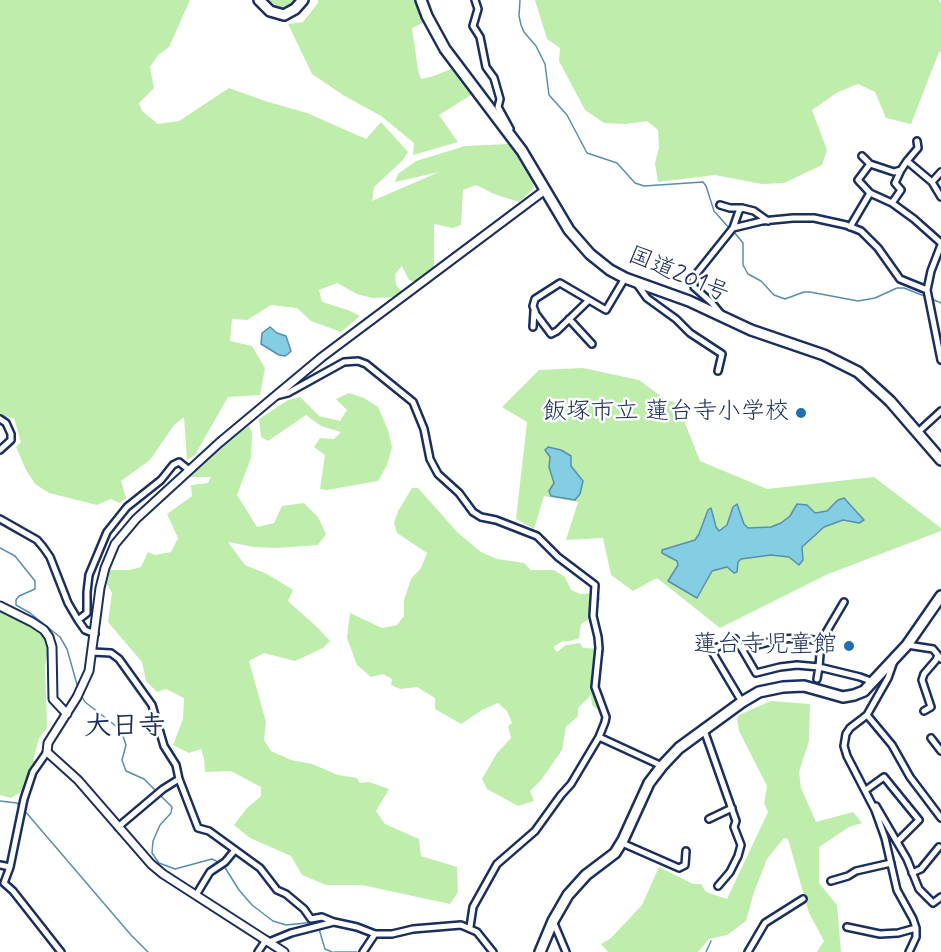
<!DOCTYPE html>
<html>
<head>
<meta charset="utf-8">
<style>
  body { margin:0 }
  canvas { display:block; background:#fff }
</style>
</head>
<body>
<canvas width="941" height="952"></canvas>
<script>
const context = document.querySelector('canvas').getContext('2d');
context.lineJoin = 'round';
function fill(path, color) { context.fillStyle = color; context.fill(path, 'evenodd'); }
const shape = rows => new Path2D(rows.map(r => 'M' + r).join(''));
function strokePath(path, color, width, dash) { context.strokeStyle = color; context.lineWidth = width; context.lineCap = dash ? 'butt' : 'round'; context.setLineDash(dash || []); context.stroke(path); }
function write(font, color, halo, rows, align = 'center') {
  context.font = font + ' Mynerve,"Klee One",sans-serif'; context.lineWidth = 5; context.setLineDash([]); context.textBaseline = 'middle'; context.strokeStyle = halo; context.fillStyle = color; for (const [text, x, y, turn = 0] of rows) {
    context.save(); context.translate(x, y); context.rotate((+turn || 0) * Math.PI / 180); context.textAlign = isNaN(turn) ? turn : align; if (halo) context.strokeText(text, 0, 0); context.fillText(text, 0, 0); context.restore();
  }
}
const green = shape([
  [0,0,190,0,169,47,158,55,150,67,154,88,139,103,142,111,158,124,179,121,229,88,265,101,307,113,366,139,381,122,408,152,402,161,374,187,372,201,439,172,395,182,398,174,416,161,465,146,509,144,532,178,534,188,519,202,494,194,476,185,463,190,461,225,453,228,434,224,434,268,420,284,409,280,402,266,395,274,396,285,403,293,398,297,372,298,357,294,337,283,319,290,322,302,348,310,360,316,341,332,311,321,297,308,271,305,247,320,232,319,230,341,252,346,265,368,260,395,228,397,195,455,187,460,184,417,174,425,150,460,121,481,126,498,119,503,111,499,97,505,49,493,35,484,26,470,16,447,21,442,14,418,0,416],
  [264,0,300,0,286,10,278,11],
  [318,0,419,0,425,22,412,28,418,70,421,79,434,76,451,69,471,95,439,115,458,142,413,155,414,143,381,116,343,95,312,74,288,24,303,22,318,3],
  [535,0,939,0,941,3,941,52,939,52,911,124,886,118,875,92,858,84,838,92,812,110,827,150,822,165,784,183,762,184,715,175,658,182,655,163,659,148,658,130,647,121,626,124,604,123,585,110,559,61,560,48,547,39],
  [583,368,639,380,666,400,678,403,682,409,685,423,700,461,767,489,874,477,941,528,941,531,828,574,720,628,657,578,633,591,611,575,603,538,566,540,578,502,544,496,534,529,516,519,527,422,502,407,539,370],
  [349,393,364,398,378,407,388,430,392,447,387,465,378,481,327,490,320,489,325,455,314,447,320,438,334,439,341,432,321,426,306,415,268,441,261,437,259,419,288,400,300,397,319,416,340,421,347,410,336,399],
  [249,426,252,433,251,458,237,495,257,527,274,523,282,506,304,503,318,517,326,534,318,545,277,548,254,547,228,542,245,565,267,574,293,590,288,601,317,627,330,641,323,648,295,661,264,653,249,661,266,722,264,740,271,751,291,760,312,764,338,775,357,778,360,783,369,782,389,789,376,811,385,824,419,839,421,856,457,867,458,892,450,904,362,885,326,885,302,875,291,856,250,838,234,825,247,808,261,796,261,787,231,771,205,772,204,758,201,749,189,753,173,745,183,719,184,698,166,689,157,692,146,681,142,662,108,622,112,593,107,584,110,570,129,570,141,567,148,552,155,555,171,552,178,538,167,514,192,496,191,485,208,483,211,477,190,477,186,471],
  [412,488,418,488,458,533,481,552,497,559,524,563,531,570,554,570,565,577,571,590,580,594,592,593,601,598,590,619,581,624,579,638,571,641,563,641,553,647,557,652,566,645,580,643,583,648,605,649,599,673,600,696,607,709,600,711,592,705,591,695,578,708,578,716,566,727,562,750,541,780,530,791,534,801,518,806,487,789,482,779,497,753,511,738,508,726,512,723,507,711,498,703,482,710,461,724,435,709,435,698,417,687,400,689,391,685,392,679,383,674,371,677,357,665,347,638,350,613,382,628,397,625,404,616,404,600,411,579,421,568,427,553,397,533,394,523,398,511],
  [0,611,40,626,50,642,45,665,47,728,39,738,33,761,39,762,25,780,24,790,11,798,0,795],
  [771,701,810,704,809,741,799,772,801,788,816,822,853,812,862,823,849,827,819,847,819,883,837,905,841,952,817,952,824,941,809,913,788,839,784,838,767,859,754,892,746,921,727,935,709,939,698,952,608,952,601,944,611,938,642,905,659,867,693,884,701,884,706,892,727,899,768,812,764,803,767,786,739,731,737,719,739,715]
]);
const water = shape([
  [270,327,277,333,286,336,291,351,288,354,285,356,279,355,261,344,262,333,270,327],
  [548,447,561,450,571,456,571,466,583,481,580,494,575,500,551,496,549,491,554,483,549,467,550,457,545,450,548,447],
  [844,498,864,520,859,523,843,520,824,527,802,547,803,560,799,565,789,557,771,555,741,559,738,562,737,572,734,573,727,567,712,571,697,598,668,581,678,565,677,561,662,553,662,550,695,540,699,534,708,510,711,508,716,527,719,531,727,525,733,507,737,504,744,524,748,528,771,527,781,523,790,516,797,504,807,505,815,513,827,511,838,500,844,498]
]);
const stream = shape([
  [520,0,519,16,521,25,524,32,536,46,545,64,549,95,567,115,587,153,617,163,635,183,644,186,703,182,706,186,714,211,730,229],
  [734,232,743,243,743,265,748,274,761,281,774,295,785,299,804,292,810,292,858,301,875,298,897,288,904,288,927,297],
  [932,299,941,303],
  [0,548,15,556,35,581,35,589,19,596,16,600,16,605,30,613,60,637,67,649,78,688],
  [81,695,85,702,121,730,126,745,122,760,126,771,144,779,156,791],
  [159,794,172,807,171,813,160,825,153,841,152,853,159,863,175,869,212,859,220,863],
  [0,801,17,803,21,807],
  [24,810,131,935,148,952],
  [224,866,239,890,252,905,273,921,286,925,316,922,317,924],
  [319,929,325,949,332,952],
  [334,952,357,952],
  [706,952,711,941]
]);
const minor = shape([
  [475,0,478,9,473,26,480,37,486,67,494,78,500,99,498,107,510,129,509,131],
  [862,156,870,164,894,172,901,170,907,161,932,182,941,197],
  [907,161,918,148,917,141],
  [870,164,858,180,870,193],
  [932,182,941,172],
  [892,203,901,190,895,183,901,170],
  [720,205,730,208,742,208],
  [850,227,870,193,892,203,914,219,941,243],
  [733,228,739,211,742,208,754,211,768,221],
  [941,245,931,271,927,290,941,360],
  [637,284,647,298,676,319,690,333,722,354,718,371],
  [588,301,557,331,551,334,536,314,533,306,535,299,560,283,606,310,625,278],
  [721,314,712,303,694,287,693,278,733,228,762,221,793,218,814,218,846,225,861,231,878,248,900,279,927,290],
  [569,319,592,344],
  [533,327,534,311],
  [276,396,288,393,344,362,358,361,366,364,413,402,424,429,430,459,438,474,459,493,473,512,481,517,496,520,537,536,558,557,595,585,593,616,598,637,599,648,595,687,606,717,605,722,599,737,571,784,561,795,535,831,497,864,473,907,470,927],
  [0,419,6,423,11,434,11,440,0,450],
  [917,433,941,411],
  [0,519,37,540,43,547,50,557,68,603,78,620,85,630,95,634],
  [78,620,87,613,87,592,89,575,107,532,127,507,161,480,173,465,179,462,189,470],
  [821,641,844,602],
  [907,645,933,649,941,659],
  [742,649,756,673,780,667,797,665,819,667,817,679],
  [92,652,111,653,119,659,152,705,164,746,176,765,179,779,198,828,209,831,260,868,277,890,286,894,304,909,311,919,322,917,334,922,357,927,375,934,392,934,413,929,461,925,477,932,493,952],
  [894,661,888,678,867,715,850,728,846,734,844,746,847,756,875,810,885,838,897,890,913,919,916,928,916,937,909,952],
  [742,702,711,650,735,639,742,649,781,639,800,638,821,641,819,667,860,677,873,682],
  [924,711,931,707,922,680,924,674,936,660,938,655],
  [867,715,892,745,910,777,941,818],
  [704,730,736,821,734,827,741,845,738,856,730,872,718,886],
  [599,737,662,766],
  [931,738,941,751],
  [47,752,33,772,24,799,10,867,4,883,13,891,61,952],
  [866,790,884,777,919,820,897,842],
  [876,806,907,859,919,889,933,903,941,897],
  [709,819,732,808],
  [118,827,163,789,179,779],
  [622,843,679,868,685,865,686,851],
  [0,865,10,867],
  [912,873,921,869,939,847],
  [831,881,848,876,856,871,891,863],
  [196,895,210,872,225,862,235,850],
  [553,921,566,952],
  [847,927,880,934,898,933,916,928],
  [269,942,291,933,334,922],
  [258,952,266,940],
  [363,952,375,934],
  [748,952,765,923,803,899]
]);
const tertiary = shape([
  [0,606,32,622,44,630,49,637,52,647,53,699,67,714],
  [284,952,163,874,151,864,78,780,47,752,48,743,77,697,89,671,100,588,105,568,115,544,136,519,219,443,322,357,545,190]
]);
const primary = shape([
  [540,952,553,921,568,895,586,875,615,853,623,840,649,783,662,766,679,748,742,702,759,692,783,687,804,686,843,697,854,695,864,691,907,645,941,596]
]);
const trunk = shape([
  [259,0,270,11,284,15,295,9,303,0],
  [421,0,427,16,445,49,522,151,569,230,590,254,610,270,625,278,689,301,751,330,824,355,858,372,890,401,941,460]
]);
const markers = [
  [801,413,6,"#1f6fb2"],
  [849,646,6,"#1f6fb2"]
];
const streetNames = [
  ["国道201号",678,276,23]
];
const poiNames = [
  ["飯塚市立 蓮台寺小学校",789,413],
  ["蓮台寺児童館",837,646]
];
const quarterNames = [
  ["大日寺",125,728]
];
fill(green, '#bfedab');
fill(water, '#83cee3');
strokePath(water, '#598eae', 1.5);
strokePath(stream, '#598eae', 1.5);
strokePath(minor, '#1b2f5e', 10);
strokePath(tertiary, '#1b2f5e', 11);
strokePath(primary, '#1b2f5e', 14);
strokePath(trunk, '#1b2f5e', 14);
strokePath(minor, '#fff', 5);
strokePath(tertiary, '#fff', 7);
strokePath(primary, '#fff', 9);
strokePath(trunk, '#fff', 9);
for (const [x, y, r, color] of markers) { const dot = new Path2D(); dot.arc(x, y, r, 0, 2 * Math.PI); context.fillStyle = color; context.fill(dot); strokePath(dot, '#fff', 2); }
write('24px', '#1b2f5e', '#fff', streetNames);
write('24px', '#1b2f5e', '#fff', poiNames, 'right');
write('bold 27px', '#1b2f5e', '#fff', quarterNames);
</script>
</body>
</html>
